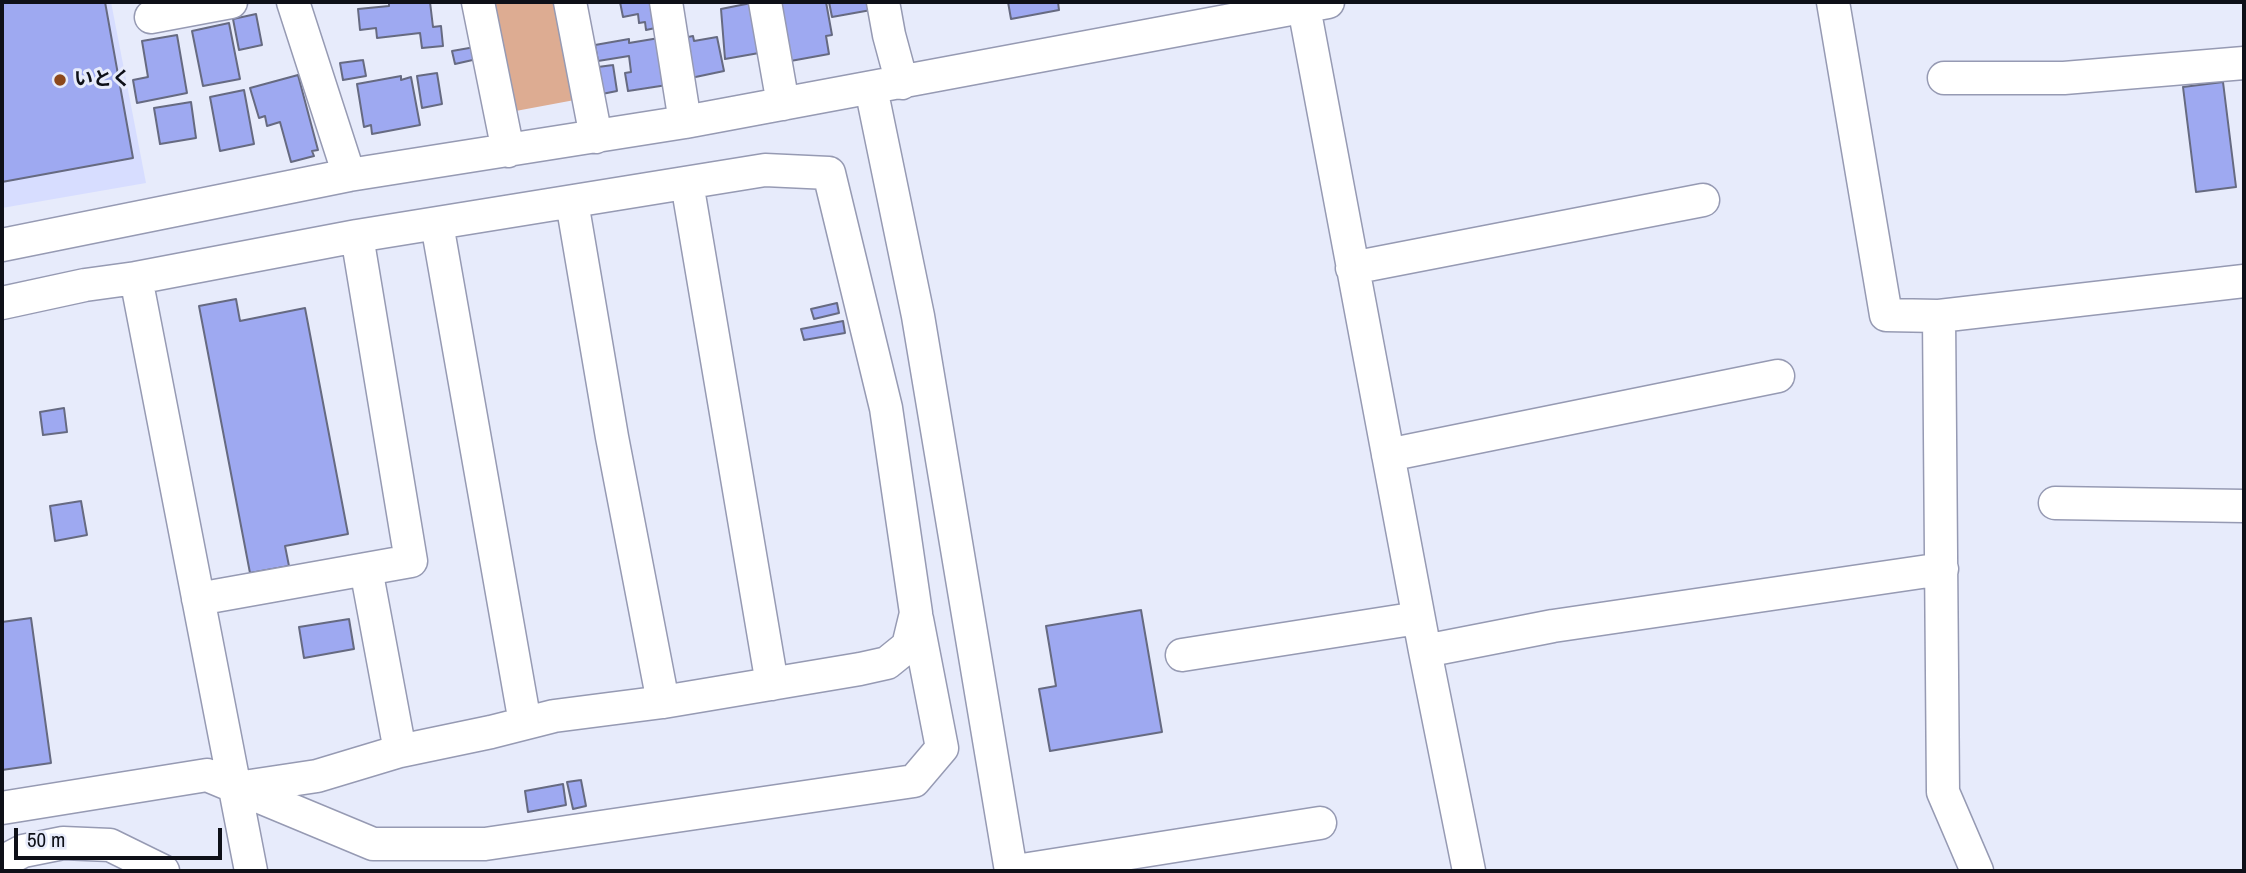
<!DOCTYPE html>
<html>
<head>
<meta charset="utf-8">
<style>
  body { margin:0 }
  #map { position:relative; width:2246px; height:873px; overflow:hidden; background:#e7ebfb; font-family:"Archivo Narrow",sans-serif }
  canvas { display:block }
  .frame { position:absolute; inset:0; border:4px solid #0e1018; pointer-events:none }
  .scale { position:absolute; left:14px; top:828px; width:208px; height:32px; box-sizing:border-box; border:4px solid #0e1018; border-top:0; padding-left:9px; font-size:21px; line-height:24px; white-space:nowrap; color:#0e1018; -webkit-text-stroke:5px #e7ebfb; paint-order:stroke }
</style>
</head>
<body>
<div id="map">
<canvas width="2246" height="873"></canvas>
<div class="frame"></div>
<div class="scale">50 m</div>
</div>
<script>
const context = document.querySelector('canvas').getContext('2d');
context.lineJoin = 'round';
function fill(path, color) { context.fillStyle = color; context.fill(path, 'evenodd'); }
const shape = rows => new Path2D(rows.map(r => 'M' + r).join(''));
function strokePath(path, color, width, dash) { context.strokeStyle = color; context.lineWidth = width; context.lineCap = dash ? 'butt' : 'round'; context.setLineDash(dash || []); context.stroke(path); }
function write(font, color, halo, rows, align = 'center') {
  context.font = font + ' "Archivo Narrow","Noto Sans JP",sans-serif'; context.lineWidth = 6; context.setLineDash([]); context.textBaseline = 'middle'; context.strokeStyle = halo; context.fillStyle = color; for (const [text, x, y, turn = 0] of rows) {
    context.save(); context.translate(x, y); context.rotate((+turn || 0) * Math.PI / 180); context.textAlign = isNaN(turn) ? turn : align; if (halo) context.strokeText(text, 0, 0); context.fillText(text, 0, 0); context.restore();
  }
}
const built = shape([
  [2,2,111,2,146,183,2,208]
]);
const green = shape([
  [485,2,563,2,580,99,505,113]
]);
const building = shape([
  [2,2,105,2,133,158,2,182,2,2],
  [389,2,430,2,433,27,441,26,443,46,422,48,420,33,377,38,376,28,360,30,358,9,389,6,389,2],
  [620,2,655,2,660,27,646,30,645,22,639,23,638,14,623,17,620,2],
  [774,2,826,2,832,35,826,36,829,54,785,62,774,2],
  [829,2,870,2,871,10,832,17,829,2],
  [1008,2,1058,2,1059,10,1011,19,1008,2],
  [751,3,759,53,725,59,721,9,751,3],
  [256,14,262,45,239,50,233,19,256,14],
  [229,23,240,79,203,86,192,31,229,23],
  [177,35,187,93,137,103,133,80,148,77,142,41,177,35],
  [693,36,694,41,717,37,724,71,686,79,678,39,693,36],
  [659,38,667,85,628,91,625,73,631,72,629,56,598,61,595,45,629,39,629,43,659,38],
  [475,47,477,59,455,64,452,51,475,47],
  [363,60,366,76,343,80,340,63,363,60],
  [613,65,617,91,602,94,598,67,613,65],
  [437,73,442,104,422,108,417,76,437,73],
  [298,75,318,150,312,151,314,156,291,162,280,122,267,126,265,116,259,118,250,88,298,75],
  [401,76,401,80,411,77,420,125,372,134,371,125,364,127,357,84,401,76],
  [2223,82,2236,187,2196,192,2183,87,2223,82],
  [244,90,254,144,220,151,210,97,244,90],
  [191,102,196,138,160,144,154,108,191,102],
  [236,299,240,321,305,308,348,534,285,546,289,566,250,573,199,306,236,299],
  [837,303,839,313,814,319,811,309,837,303],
  [843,321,845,333,804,340,801,329,843,321],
  [64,408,67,432,43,435,40,412,64,408],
  [81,501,87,535,55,541,50,506,81,501],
  [1141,610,1162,732,1050,751,1039,689,1056,686,1046,626,1141,610],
  [31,618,51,763,2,770,2,622,31,618],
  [349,619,354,649,304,658,299,627,349,619],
  [581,780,586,806,573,809,567,782,581,780],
  [563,784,566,805,528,812,525,791,563,784]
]);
const minor = shape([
  [293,2,349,175],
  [478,2,508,151],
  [570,2,596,137],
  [666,2,685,122],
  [765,2,783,104],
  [883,2,889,35,902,83],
  [1303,2,1425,651,1469,871],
  [1833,2,1886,315,1939,316,2244,281],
  [151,17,231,2],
  [1944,78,2064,78,2244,63],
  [871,88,918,316,1011,871],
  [687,183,772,684],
  [572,202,612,437,663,702],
  [437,224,525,723],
  [2,245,349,175,685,122,1328,2],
  [1352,268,1703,200],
  [136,278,251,871],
  [2,303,85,285,136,278,357,236,765,170,829,173,886,408,916,613,908,646,887,663,860,669,663,702,554,716,491,732,400,751,317,776,237,788],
  [1939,316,1943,792,1977,871],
  [1388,455,1778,376],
  [2055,503,2244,506],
  [366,569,400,751],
  [198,599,411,561,357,236],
  [1425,651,1553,626,1942,569],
  [1182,655,1418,618],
  [2,808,207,775,373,844,485,844,914,781,942,748,917,619],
  [2,862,23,851,63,843,110,845,163,871],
  [1016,871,1320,823]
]);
const markers = [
  [60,80,7,"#8c481c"]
];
const poiNames = [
  ["いとく",74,80]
];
fill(built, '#d7ddff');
fill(green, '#ddac92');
fill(building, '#9ea9f1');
strokePath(building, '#666a81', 2);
strokePath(minor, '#969ab3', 35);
strokePath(minor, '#fff', 32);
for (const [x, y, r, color] of markers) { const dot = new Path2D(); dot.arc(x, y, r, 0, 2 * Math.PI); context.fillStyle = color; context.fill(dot); strokePath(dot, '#e7ebfb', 2.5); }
write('bold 19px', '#0e1018', '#e7ebfb', poiNames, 'left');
</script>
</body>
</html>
